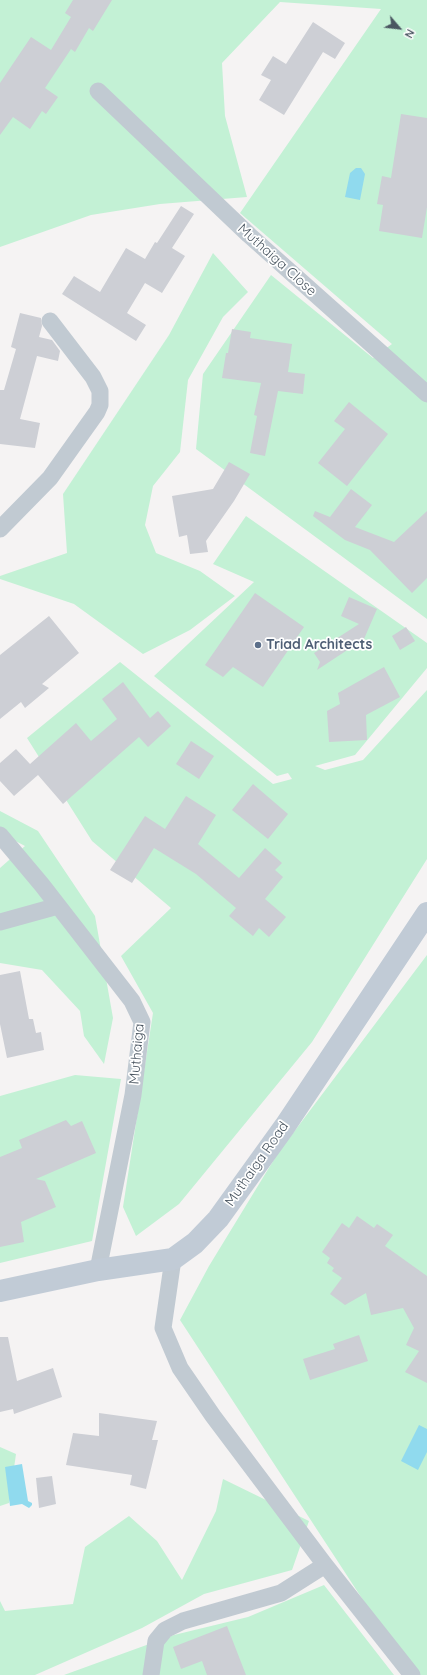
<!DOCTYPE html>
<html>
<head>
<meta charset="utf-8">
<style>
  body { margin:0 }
  #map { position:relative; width:427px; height:1675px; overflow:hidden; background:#f5f3f3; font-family:Quicksand,sans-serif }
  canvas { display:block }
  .north { position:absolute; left:379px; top:8px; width:40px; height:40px; -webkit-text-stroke:3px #fff; paint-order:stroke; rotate:118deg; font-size:11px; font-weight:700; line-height:16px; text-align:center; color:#4a5661 }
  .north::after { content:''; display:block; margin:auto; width:14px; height:18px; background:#4a5661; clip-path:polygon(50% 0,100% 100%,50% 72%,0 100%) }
</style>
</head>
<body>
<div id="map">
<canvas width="427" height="1675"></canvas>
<div class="north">N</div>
</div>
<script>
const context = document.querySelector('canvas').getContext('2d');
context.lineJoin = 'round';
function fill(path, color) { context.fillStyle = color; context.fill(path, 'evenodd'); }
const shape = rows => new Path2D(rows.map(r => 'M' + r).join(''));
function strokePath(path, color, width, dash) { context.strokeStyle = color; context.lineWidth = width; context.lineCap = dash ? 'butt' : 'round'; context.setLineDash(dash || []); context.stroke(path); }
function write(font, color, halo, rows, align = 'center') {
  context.font = font + ' Quicksand,sans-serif'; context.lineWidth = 3.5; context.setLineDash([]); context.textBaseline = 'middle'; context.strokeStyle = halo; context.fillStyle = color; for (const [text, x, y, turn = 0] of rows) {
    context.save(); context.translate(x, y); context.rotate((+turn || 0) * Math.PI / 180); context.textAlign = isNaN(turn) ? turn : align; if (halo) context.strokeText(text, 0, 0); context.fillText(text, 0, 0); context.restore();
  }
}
const green = shape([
  [0,0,427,0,427,619,196,449,203,374,271,275,373,358,392,344,240,213,381,9,280,2,222,63,225,116,247,197,160,204,91,215,0,247],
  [213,253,248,292,223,317,188,380,180,452,153,486,145,525,156,553,200,571,235,596,190,630,143,654,74,604,0,579,0,576,67,553,63,494,169,335],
  [246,516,427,643,427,668,355,755,315,766,325,770,363,760,427,690,427,859,312,1042,179,1204,136,1236,123,1207,153,1013,121,956,171,908,92,841,27,738,120,662,273,784,292,779,288,773,277,776,154,676,254,582,213,564],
  [0,811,38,831,95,916,113,1018,104,1064,84,1036,80,1011,42,970,0,963,0,868,25,846,0,833],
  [427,955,427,1675,412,1675,180,1320,209,1266,278,1153],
  [75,1075,121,1079,92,1241,0,1263,0,1096],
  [0,1447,16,1454,9,1503,0,1506],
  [223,1479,309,1521,292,1570,204,1594,142,1628,35,1675,0,1675,0,1601,5,1611,73,1604,85,1547,129,1516,157,1541,182,1580,216,1511],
  [324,1585,394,1675,64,1675,174,1635,248,1617]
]);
const water = shape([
  [356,168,361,168,365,174,360,200,345,197,350,173],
  [419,1425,427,1429,427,1452,418,1470,401,1461],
  [22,1464,28,1501,32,1503,32,1505,29,1508,22,1504,10,1506,5,1467]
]);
const building = shape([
  [73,0,112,0,93,31,89,28,75,52,71,49,45,88,58,97,46,114,42,111,30,129,13,117,0,135,0,83,31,37,51,50,71,17,65,13],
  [313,22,345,43,335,59,323,52,284,115,259,100,271,80,261,75,273,56,286,64],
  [401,114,427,118,427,207,422,238,379,231,383,205,377,204,382,176,391,178],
  [181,206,194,214,172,248,185,256,162,293,145,283,127,313,146,325,136,341,62,294,74,276,100,292,126,248,145,259,155,242,157,243],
  [20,313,41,318,42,326,39,337,52,340,60,351,58,361,37,356,20,419,40,423,35,448,0,444,0,390,4,390,16,349,11,347],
  [232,329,251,332,250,338,292,344,288,372,305,374,303,394,278,391,265,456,250,453,257,416,254,415,261,383,222,378,226,353,228,353],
  [349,402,388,434,347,486,318,463,345,429,334,421],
  [229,462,250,474,234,501,206,541,208,552,190,554,187,535,179,537,172,496,213,489],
  [351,489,372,505,355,527,394,542,427,511,427,578,412,593,370,550,345,540,313,516,315,511,330,517],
  [255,593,304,627,263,687,233,667,223,677,205,665],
  [349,597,377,609,364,639,317,670,320,662,314,653,359,624,341,616],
  [49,616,79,653,42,684,49,688,25,708,21,702,0,719,0,655],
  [406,627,415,641,400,650,392,636],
  [384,667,400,697,366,715,367,740,329,742,327,711,340,704,338,693],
  [123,682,150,718,158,711,171,726,148,747,139,737,63,804,38,775,14,796,0,781,0,763,16,749,30,764,76,723,91,741,117,719,102,699],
  [191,741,214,756,199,779,176,764],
  [253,784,288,814,268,839,232,810],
  [186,796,216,815,198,844,239,878,265,848,282,863,275,870,283,877,265,899,286,917,269,937,259,928,253,936,229,916,236,908,196,874,154,848,132,883,110,870,145,816,165,829],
  [20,971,29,1019,33,1019,36,1033,41,1032,44,1050,7,1058,0,1024,0,975],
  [66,1120,71,1126,82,1121,96,1153,36,1179,45,1181,56,1207,21,1222,24,1242,0,1247,0,1157,22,1148,19,1140],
  [357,1216,374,1228,377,1224,393,1235,385,1246,427,1276,427,1383,405,1372,419,1351,406,1345,414,1328,403,1308,371,1315,366,1293,345,1305,330,1294,342,1278,332,1271,334,1268,327,1263,330,1258,322,1252,342,1223,349,1228],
  [359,1335,368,1361,310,1380,303,1359,335,1349,333,1344],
  [0,1337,8,1337,17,1381,53,1368,62,1397,14,1414,13,1409,0,1412],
  [99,1413,157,1421,152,1440,158,1440,146,1489,130,1485,132,1475,66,1465,73,1433,99,1436],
  [52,1476,56,1504,39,1508,36,1478],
  [227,1626,246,1675,207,1675,202,1661,181,1669,173,1647]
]);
const minor = shape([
  [98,91,249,235,427,394],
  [0,529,50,478,97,412,100,405,100,391,93,377,50,321],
  [0,835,42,885,132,1001,142,1022,133,1095,98,1270],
  [0,922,58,906],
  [173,1259,163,1328,180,1368,213,1416,325,1565,412,1675],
  [151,1675,156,1641,165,1630,183,1621,281,1593,325,1565]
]);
const secondary = shape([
  [0,1291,98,1270,173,1259,195,1243,218,1219,285,1126,427,913]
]);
const markers = [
  [258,645,4,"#5c6f8a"]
];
const streetNames = [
  ["Muthaiga Close",277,260,42],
  ["Muthaiga",137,1054,-85],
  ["Muthaiga Road",257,1164,-55]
];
const serviceNames = [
  ["Triad Architects",266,645]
];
fill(green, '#c3f1d5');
fill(water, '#90daee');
fill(building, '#cdcfd5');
strokePath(minor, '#c1cad2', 17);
strokePath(secondary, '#c1cbd6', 22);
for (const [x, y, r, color] of markers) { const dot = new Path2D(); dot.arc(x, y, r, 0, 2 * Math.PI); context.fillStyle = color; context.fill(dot); strokePath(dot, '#fff', 1.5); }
write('14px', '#4a5661', '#fff', streetNames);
write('bold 14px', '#4e5e75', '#fff', serviceNames, 'left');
</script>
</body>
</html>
